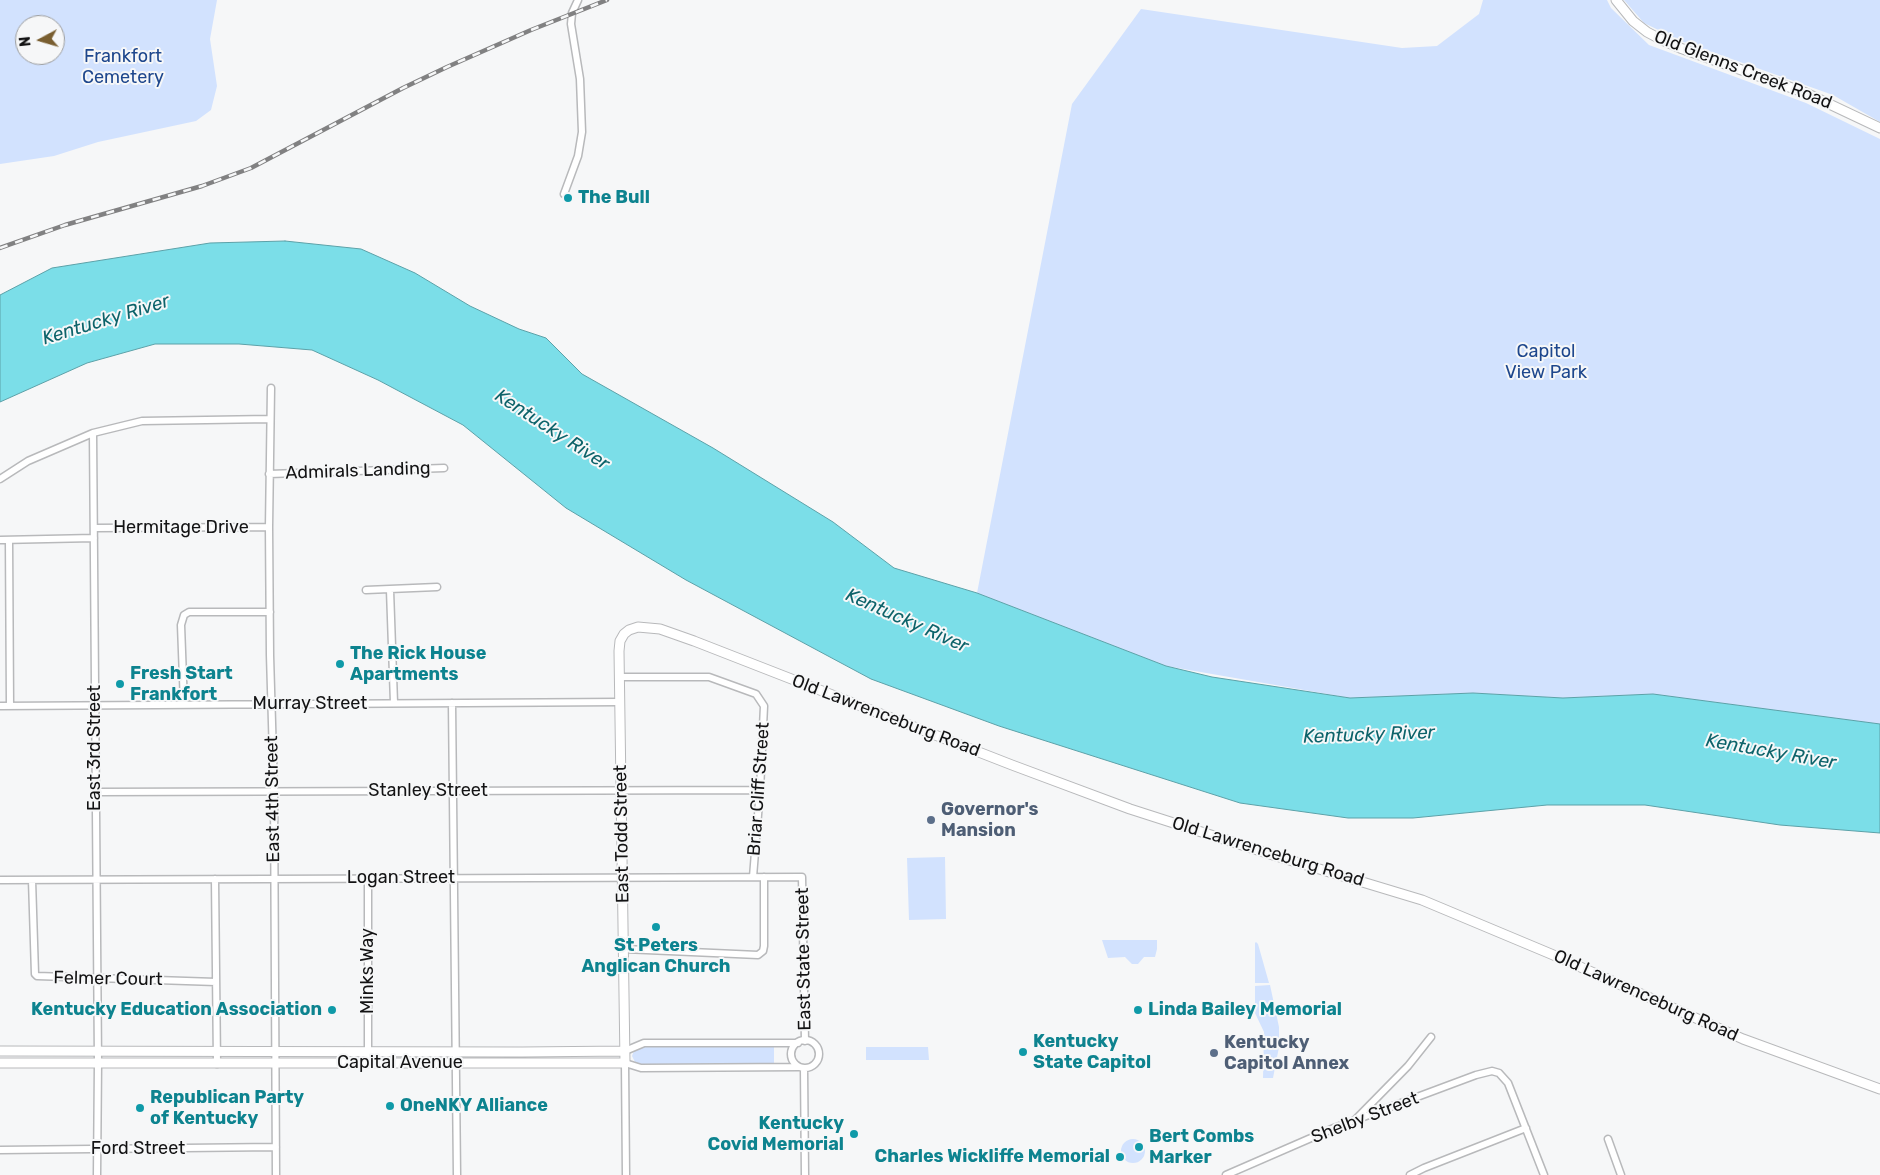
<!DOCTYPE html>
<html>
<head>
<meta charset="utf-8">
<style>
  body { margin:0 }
  #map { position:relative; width:1880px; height:1175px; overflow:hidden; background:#f6f7f8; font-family:Rubik,sans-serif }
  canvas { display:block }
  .north { position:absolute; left:15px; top:15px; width:50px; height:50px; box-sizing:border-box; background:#f6f7f8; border:1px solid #9b9c9d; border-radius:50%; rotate:264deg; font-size:14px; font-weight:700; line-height:20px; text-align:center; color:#131314 }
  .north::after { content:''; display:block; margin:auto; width:18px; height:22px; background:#795e30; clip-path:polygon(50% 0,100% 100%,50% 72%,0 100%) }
</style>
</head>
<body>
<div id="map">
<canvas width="1880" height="1175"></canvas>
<div class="north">N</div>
</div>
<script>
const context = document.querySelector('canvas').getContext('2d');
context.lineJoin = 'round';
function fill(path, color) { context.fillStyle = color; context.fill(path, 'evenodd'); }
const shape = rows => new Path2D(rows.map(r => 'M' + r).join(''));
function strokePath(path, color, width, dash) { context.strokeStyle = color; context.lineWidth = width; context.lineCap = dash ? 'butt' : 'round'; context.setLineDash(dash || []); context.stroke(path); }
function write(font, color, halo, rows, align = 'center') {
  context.font = font + ' Rubik,sans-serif'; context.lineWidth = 4; context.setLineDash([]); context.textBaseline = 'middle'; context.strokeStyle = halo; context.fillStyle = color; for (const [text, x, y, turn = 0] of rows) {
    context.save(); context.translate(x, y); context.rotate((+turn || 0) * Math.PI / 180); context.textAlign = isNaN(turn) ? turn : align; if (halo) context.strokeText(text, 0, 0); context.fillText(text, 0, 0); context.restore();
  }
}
const green = shape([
  [0,0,217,0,210,39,217,86,211,110,196,121,98,142,54,156,0,164],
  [25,25,55,25,55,55,25,55],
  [1483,0,1607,0,1611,8,1649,45,1806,103,1880,139,1880,724,1653,694,1563,698,1473,693,1350,698,1166,666,977,593,1072,104,1141,9,1402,48,1437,46,1479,14],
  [1624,0,1880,0,1880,122,1833,95,1681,41,1644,23],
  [945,857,946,919,909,920,907,858],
  [1102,940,1157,940,1157,949,1155,957,1144,957,1138,964,1132,964,1125,957,1108,958],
  [1256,942,1258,944,1269,983,1255,983,1255,943],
  [1270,985,1279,1027,1279,1047,1273,1078,1263,1078,1264,1032,1255,1013,1255,986],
  [774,1045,774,1064,641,1065,635,1062,632,1056,635,1048,641,1046],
  [866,1047,928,1047,929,1060,866,1060],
  '1121 1151a12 12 0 1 1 24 0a12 12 0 1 1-24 0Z'
]);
const water = shape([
  [285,241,361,249,415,273,470,306,519,329,546,338,582,374,713,448,833,522,894,568,977,593,1166,666,1212,677,1350,698,1473,693,1563,698,1653,694,1880,724,1880,833,1780,825,1645,805,1547,805,1413,818,1348,818,1240,803,999,726,871,679,686,580,566,508,463,425,378,380,312,350,239,344,155,344,87,363,0,402,0,295,52,268,210,243,285,241]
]);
const street = shape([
  [564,194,578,156,582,132,580,79,571,24,572,13,578,0],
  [271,388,269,527,270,655,274,791,276,1175],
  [93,433,98,1063,97,1175],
  [269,474,444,468],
  [0,479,28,461,93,433,142,421,270,419],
  [94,528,269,527],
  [0,540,94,538],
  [9,540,10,706],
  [366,590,437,587],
  [390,590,394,703],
  [620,677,709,677,756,694,764,706,760,790,753,877],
  [452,703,457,1175],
  [184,705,181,625,184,615,189,612,270,612],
  [0,706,620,702],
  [96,792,760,790],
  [215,879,217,1064],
  [0,880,802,877,805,1041],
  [32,880,35,974,37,976,216,982],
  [624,949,758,955,763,951,764,946,764,877],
  '791 1054a14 14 0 1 1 28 0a14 14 0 1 1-28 0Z',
  [625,1051,644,1043,798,1043],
  [368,1063,368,878],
  [804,1068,805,1175],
  [1354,1121,1408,1066,1431,1037],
  [1608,1139,1621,1175],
  [0,1150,276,1147],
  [626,1175,625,1063,641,1068,799,1067],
  [1226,1175,1334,1128,1476,1075,1492,1071,1499,1073,1508,1083,1544,1175],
  [1410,1175,1424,1168,1526,1128]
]);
const secondary = shape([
  [1616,0,1633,21,1647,32,1662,40,1680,48,1806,93,1880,128],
  [0,1051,522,1052,625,1051],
  [0,1063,625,1063,619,651,620,641,624,634,629,630,638,627,660,629,694,641,1012,765,1130,809,1273,855,1422,900,1551,954,1743,1039,1880,1089]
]);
const rail = shape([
  [0,248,65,225,202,186,251,168,403,88,447,67,531,30,607,0]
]);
const markers = [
  [568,198,5,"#0f9aa8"],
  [340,664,5,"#0f9aa8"],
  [120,684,5,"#0f9aa8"],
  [931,820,5,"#5c6f8a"],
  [656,927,5,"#0f9aa8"],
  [332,1010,5,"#0f9aa8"],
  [1138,1010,5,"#0f9aa8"],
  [1023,1052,5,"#0f9aa8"],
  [1214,1053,5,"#5c6f8a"],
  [390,1106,5,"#0f9aa8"],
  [140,1108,5,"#0f9aa8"],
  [854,1134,5,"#0f9aa8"],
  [1139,1147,5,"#0f9aa8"],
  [1120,1157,5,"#0f9aa8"]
];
const parkNames = [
  ["Frankfort",123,57],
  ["Cemetery",123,78],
  ["Capitol",1546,352],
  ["View Park",1546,373]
];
const streetNames = [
  ["Old Glenns Creek Road",1743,70,21],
  ["Admirals Landing",358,471,-2],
  ["Hermitage Drive",181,528],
  ["Murray Street",310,704],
  ["Old Lawrenceburg Road",886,716,21],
  ["East 3rd Street",95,748,-90],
  ["Briar Cliff Street",759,789,-86],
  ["Stanley Street",428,791],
  ["East 4th Street",273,799,-91],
  ["East Todd Street",622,834,-91],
  ["Old Lawrenceburg Road",1268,852,17],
  ["Logan Street",401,878],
  ["East State Street",804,959,-91],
  ["Minks Way",368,971,-90],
  ["Felmer Court",108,979,1],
  ["Old Lawrenceburg Road",1646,996,24],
  ["Capital Avenue",400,1063],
  ["Shelby Street",1365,1118,-21],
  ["Ford Street",138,1149]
];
const cultureNames = [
  ["The Bull",578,198],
  ["The Rick House",350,654],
  ["Apartments",350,675],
  ["Fresh Start",130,674],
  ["Frankfort",130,695],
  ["St Peters",656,946,"center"],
  ["Anglican Church",656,967,"center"],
  ["Kentucky Education Association",322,1010,"right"],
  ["Linda Bailey Memorial",1148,1010],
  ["Kentucky",1033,1042],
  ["State Capitol",1033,1063],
  ["Republican Party",150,1098],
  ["of Kentucky",150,1119],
  ["OneNKY Alliance",400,1106],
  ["Kentucky",844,1124,"right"],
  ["Covid Memorial",844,1145,"right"],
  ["Bert Combs",1149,1137],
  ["Marker",1149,1158],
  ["Charles Wickliffe Memorial",1110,1157,"right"]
];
const serviceNames = [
  ["Governor's",941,810],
  ["Mansion",941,831],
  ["Kentucky",1224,1043],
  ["Capitol Annex",1224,1064]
];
const waterNames = [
  ["Kentucky River",106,320,-17],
  ["Kentucky River",552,430,33],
  ["Kentucky River",907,621,24],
  ["Kentucky River",1369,735,-2],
  ["Kentucky River",1771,752,10]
];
fill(green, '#d2e2fe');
fill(water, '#7bdee8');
strokePath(water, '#5ca1a8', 1);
strokePath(street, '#b8b9bb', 9);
strokePath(secondary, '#b8b9bb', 11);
strokePath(street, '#fff', 6);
strokePath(secondary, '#fff', 9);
strokePath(rail, '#818182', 4.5);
strokePath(rail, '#f6f7f8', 2.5, [8]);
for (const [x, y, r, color] of markers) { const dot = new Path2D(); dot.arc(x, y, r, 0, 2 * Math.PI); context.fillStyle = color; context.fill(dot); strokePath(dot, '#f6f7f8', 2); }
write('18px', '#1e478d', '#f6f7f8', parkNames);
write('18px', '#131314', '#f6f7f8', streetNames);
write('bold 18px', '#0d838f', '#f6f7f8', cultureNames, 'left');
write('bold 18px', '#4e5e75', '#f6f7f8', serviceNames, 'left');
write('italic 19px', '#0d636a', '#f6f7f8', waterNames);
</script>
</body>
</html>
